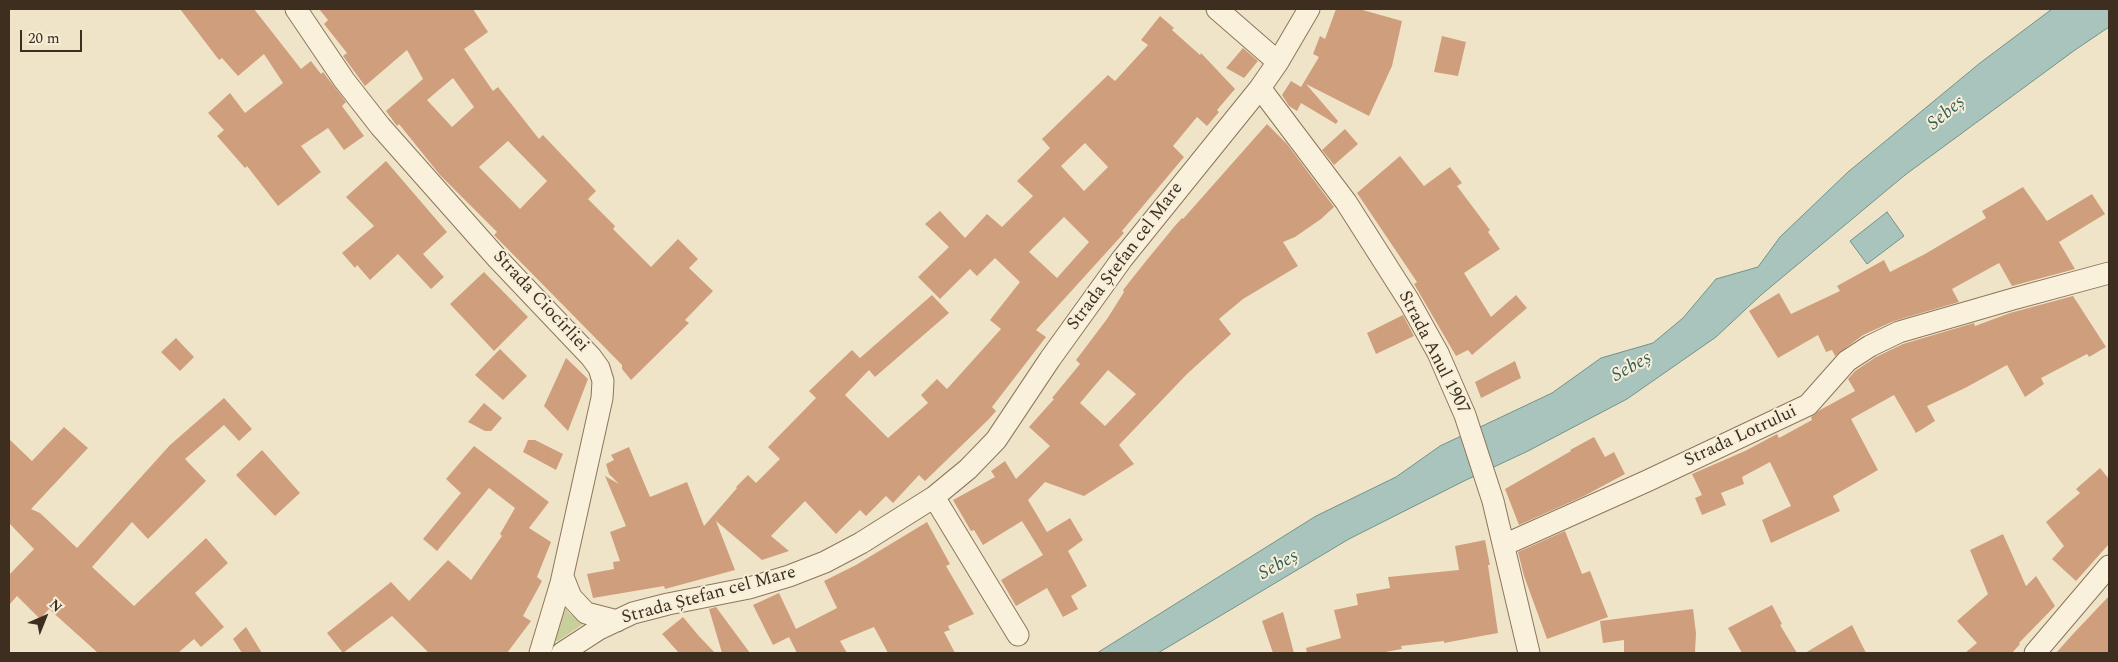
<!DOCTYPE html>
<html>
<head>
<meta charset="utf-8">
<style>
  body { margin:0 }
  #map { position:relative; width:2118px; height:662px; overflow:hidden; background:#f0e4c8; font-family:Spectral,serif }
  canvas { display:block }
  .frame { position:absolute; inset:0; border:10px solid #3d2e20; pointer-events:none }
  .north { position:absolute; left:20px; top:592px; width:50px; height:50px; -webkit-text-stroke:4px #f7eed8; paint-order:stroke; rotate:44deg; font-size:14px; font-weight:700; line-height:20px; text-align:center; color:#3d2e20 }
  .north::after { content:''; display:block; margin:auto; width:18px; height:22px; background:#3d2e20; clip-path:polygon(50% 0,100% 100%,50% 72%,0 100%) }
  .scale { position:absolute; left:20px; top:30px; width:62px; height:22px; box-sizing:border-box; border:2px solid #3d2e20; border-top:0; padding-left:6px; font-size:15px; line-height:18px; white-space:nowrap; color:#3d2e20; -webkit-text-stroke:4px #f7eed8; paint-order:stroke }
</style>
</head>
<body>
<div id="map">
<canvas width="2118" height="662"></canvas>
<div class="frame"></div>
<div class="north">N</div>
<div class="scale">20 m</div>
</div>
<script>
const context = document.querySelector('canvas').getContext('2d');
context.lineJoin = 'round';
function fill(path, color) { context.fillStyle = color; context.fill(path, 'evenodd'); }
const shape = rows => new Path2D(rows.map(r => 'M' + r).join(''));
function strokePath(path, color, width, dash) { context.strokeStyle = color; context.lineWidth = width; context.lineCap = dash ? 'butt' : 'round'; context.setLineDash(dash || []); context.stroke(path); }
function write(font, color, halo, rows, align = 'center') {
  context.font = font + ' Spectral,serif'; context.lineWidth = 4; context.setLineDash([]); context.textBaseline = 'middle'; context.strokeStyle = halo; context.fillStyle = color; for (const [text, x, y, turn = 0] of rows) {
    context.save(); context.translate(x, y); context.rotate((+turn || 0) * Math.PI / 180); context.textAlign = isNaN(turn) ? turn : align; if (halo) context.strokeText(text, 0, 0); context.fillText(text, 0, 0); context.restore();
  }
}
const green = shape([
  [564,606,570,614,582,620,583,624,558,641,555,641]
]);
const water = shape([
  [2052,9,2109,9,2109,27,2075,50,1905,175,1761,295,1716,337,1627,399,1528,451,1464,481,1349,539,1158,653,1097,653,1316,516,1396,477,1440,446,1552,393,1601,358,1653,343,1683,318,1716,279,1758,267,1780,237,1848,172,1980,63,2052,9],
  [1887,212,1904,236,1867,264,1850,241,1887,212]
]);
const building = shape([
  [180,9,254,9,301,69,311,61,321,74,323,72,346,102,342,106,364,136,344,150,328,128,301,146,321,172,278,206,247,166,245,168,217,136,224,130,208,113,230,93,245,113,283,83,264,54,238,76,222,58,219,60],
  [319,9,473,9,488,32,464,49,493,91,498,87,539,139,543,135,596,191,588,199,615,226,613,229,651,267,678,239,698,259,689,268,713,291,685,320,689,323,631,380,622,369,622,365,494,235,497,232,440,175,399,124,397,126,386,111,423,79,407,50,365,86,343,56,347,53,324,24,328,20],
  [453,78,474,107,452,127,427,100],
  [508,141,547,181,520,209,479,167],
  [1336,9,1359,9,1402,21,1392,66,1369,116,1306,84,1338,121,1336,124,1301,103,1297,111,1289,106,1282,95,1291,81,1301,87,1319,57,1313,54,1320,36,1325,39],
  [1160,16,1174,28,1172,30,1200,55,1201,53,1235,89,1217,110,1219,112,1207,126,1197,117,1173,146,1184,157,1122,231,1124,233,1036,330,1046,337,992,407,996,411,989,419,925,481,919,475,893,503,886,496,866,516,860,510,836,534,805,501,771,536,789,551,762,560,716,521,735,570,665,589,664,586,593,598,587,574,614,569,613,562,620,561,610,532,626,526,605,476,619,484,609,474,606,464,614,460,611,455,629,447,650,497,687,482,704,526,737,488,736,487,748,475,756,483,780,459,768,447,816,398,809,391,852,350,860,358,932,295,949,313,875,377,869,370,845,395,888,438,928,403,921,395,937,379,947,389,1001,329,990,320,1020,282,995,258,977,276,970,269,940,299,918,277,949,247,925,224,940,211,965,238,987,214,1002,227,1033,196,1017,181,1050,148,1042,139,1108,75,1115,81,1148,45,1141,40],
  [1085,143,1108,167,1084,191,1061,166],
  [1064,217,1089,242,1057,278,1029,252],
  [1442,36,1466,42,1458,76,1434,72],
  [1243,48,1258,61,1244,78,1226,68],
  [1267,124,1287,144,1334,207,1321,219,1295,237,1283,242,1298,266,1243,299,1219,319,1231,334,1187,374,1119,445,1134,464,1084,496,1045,482,1028,500,1047,532,1070,518,1083,540,1068,551,1087,586,1071,596,1078,609,1063,617,1047,588,1016,606,1001,580,1043,555,1022,521,983,545,974,530,971,531,953,500,995,477,991,471,1005,461,1016,479,1050,446,1029,427,1054,399,1052,398,1080,364,1076,360,1107,319,1124,292,1123,290,1146,261,1174,227,1182,218,1183,219],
  [1108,370,1136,394,1105,426,1080,403],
  [1345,129,1358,144,1334,165,1322,150],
  [1400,156,1424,186,1450,167,1462,183,1457,186,1490,230,1488,232,1500,249,1464,273,1491,317,1516,295,1527,308,1472,355,1468,350,1456,356,1414,284,1417,282,1357,193],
  [386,161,447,232,423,254,444,277,431,289,398,254,370,280,357,265,355,268,342,253,374,226,346,197],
  [2023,187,2047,221,2092,194,2105,214,2059,242,2075,269,2012,286,1999,263,1952,289,1959,302,1894,321,1863,335,1835,356,1832,350,1826,352,1818,335,1778,358,1749,311,1779,293,1791,314,1840,291,1837,286,1884,260,1890,272,1925,254,1986,218,1982,211],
  [484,272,528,317,494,351,450,304],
  [2073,296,2106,347,2089,357,2087,354,2041,378,2044,384,2025,397,2007,365,1965,388,1927,406,1935,421,1916,433,1894,395,1851,419,1878,470,1833,496,1840,511,1771,543,1762,520,1791,506,1770,462,1742,477,1744,484,1721,493,1726,505,1702,515,1695,498,1702,495,1692,474,1745,451,1777,434,1779,438,1812,420,1811,417,1820,410,1855,391,1848,379,1855,371,1876,357,1903,344,1974,323,1975,326,2010,313],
  [1403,315,1414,336,1376,354,1367,333],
  [176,338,194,357,180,371,161,352],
  [500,349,527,376,503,400,475,375],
  [566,358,588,379,568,431,544,406],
  [1515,361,1521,378,1481,398,1475,382],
  [224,398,252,429,239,441,224,425,185,459,206,481,148,539,132,522,92,567,134,606,206,538,228,563,195,593,224,627,201,647,194,639,178,653,98,653,49,609,40,619,17,596,9,605,9,575,34,549,9,523,9,439,32,461,64,427,88,448,31,509,40,513,77,548,170,445],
  [484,403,502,418,491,431,485,431,468,422],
  [1594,437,1605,457,1614,452,1625,474,1584,496,1519,525,1505,489,1571,451,1570,450],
  [528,440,535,440,563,454,556,470,523,452],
  [474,446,549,502,529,528,551,542,537,577,542,581,523,616,531,621,507,653,429,653,392,616,343,653,327,633,391,582,409,601,448,560,471,580,502,536,500,534,515,508,489,488,437,551,423,539,461,493,446,479],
  [262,450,300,493,275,516,236,475],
  [2100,468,2109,479,2109,544,2076,581,2052,559,2064,546,2046,522,2080,493,2076,489],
  [927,522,950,564,946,566,974,614,948,626,950,630,944,632,955,653,888,653,874,627,840,641,847,653,797,653,789,637,773,645,753,605,779,593,796,629,837,608,824,581,856,565],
  [1565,531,1582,574,1590,571,1608,617,1547,639,1524,576,1518,552],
  [2003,534,2026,586,2036,576,2055,606,2019,643,2020,644,2012,653,1965,653,1977,643,1957,621,1988,594,1970,550],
  [1485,540,1490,565,1488,565,1498,633,1444,643,1444,641,1401,646,1402,649,1380,653,1307,653,1306,648,1341,638,1334,610,1358,605,1356,594,1390,588,1388,577,1459,570,1455,546],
  [2109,596,2109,653,2056,653,2073,634],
  [1772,605,1782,624,1780,625,1797,653,1742,653,1728,628],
  [716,607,750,653,722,653,709,609],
  [1693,609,1696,633,1695,653,1624,653,1624,640,1603,643,1600,621],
  [1283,612,1294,653,1273,653,1262,621],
  [683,617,698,635,715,653,679,653,662,634],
  [1852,625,1866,653,1805,653],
  [246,627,262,653,242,653,233,639]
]);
const minor = shape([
  [296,9,344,80,380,126,497,258,591,357,599,368,603,381,602,398,561,583,540,653],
  [1217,9,1278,62],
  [1260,88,1346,202,1409,301,1438,353,1465,415,1493,501,1529,653],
  [934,497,1018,635],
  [1504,545,1647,481,1808,405,1847,361,1870,346,1899,332,2013,299,2109,273],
  [563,577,571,597,586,613,617,621],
  [562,653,599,629,633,613,668,604,749,588,789,576,825,562,861,543,934,497,968,469,996,440,1050,359,1122,259,1260,88,1278,62,1309,9],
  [2035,653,2109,566]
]);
const streetNames = [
  ["Strada Ștefan cel Mare",1126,257,-53],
  ["Strada Ciocîrliei",540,302,47],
  ["Strada Anul 1907",1433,353,63],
  ["Strada Lotrului",1741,437,-25],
  ["Strada Ștefan cel Mare",709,596,-15]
];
const waterNames = [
  ["Sebeș",1947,114,-40],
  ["Sebeș",1632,368,-29],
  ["Sebeș",1279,566,-29]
];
fill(green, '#c9cf9b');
fill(water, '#a9c4bc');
strokePath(water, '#6f938a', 1);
fill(building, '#cf9f7d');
strokePath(minor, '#8d765c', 23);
strokePath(minor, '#faf1dc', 21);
write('18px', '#3d2e20', '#f7eed8', streetNames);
write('italic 19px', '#2f5d5a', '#f7eed8', waterNames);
</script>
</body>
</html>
